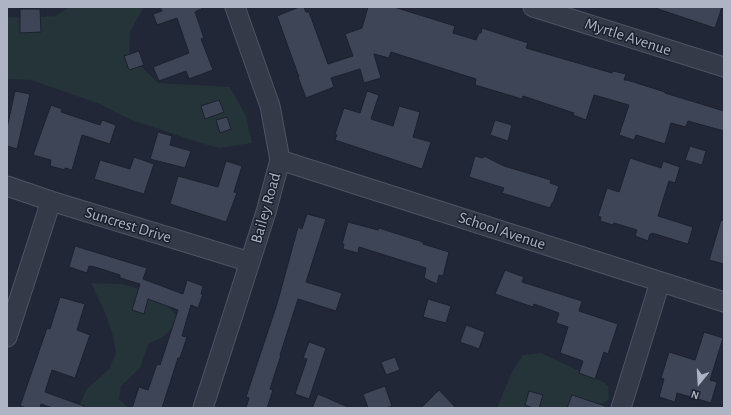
<!DOCTYPE html>
<html>
<head>
<meta charset="utf-8">
<style>
  body { margin:0 }
  #map { position:relative; width:731px; height:415px; overflow:hidden; background:#212737; font-family:"Alegreya Sans",sans-serif }
  canvas { display:block }
  .frame { position:absolute; inset:0; border:8px solid #afb4c4; pointer-events:none }
  .north { position:absolute; left:679px; top:363px; width:40px; height:40px; -webkit-text-stroke:3px #1a1f2c; paint-order:stroke; rotate:198deg; font-size:11px; font-weight:700; line-height:16px; text-align:center; color:#afb4c4 }
  .north::after { content:''; display:block; margin:auto; width:14px; height:18px; background:#afb4c4; clip-path:polygon(50% 0,100% 100%,50% 72%,0 100%) }
</style>
</head>
<body>
<div id="map">
<canvas width="731" height="415"></canvas>
<div class="frame"></div>
<div class="north">N</div>
</div>
<script>
const context = document.querySelector('canvas').getContext('2d');
context.lineJoin = 'round';
function fill(path, color) { context.fillStyle = color; context.fill(path, 'evenodd'); }
const shape = rows => new Path2D(rows.map(r => 'M' + r).join(''));
function strokePath(path, color, width, dash) { context.strokeStyle = color; context.lineWidth = width; context.lineCap = dash ? 'butt' : 'round'; context.setLineDash(dash || []); context.stroke(path); }
function write(font, color, halo, rows, align = 'center') {
  context.font = font + ' "Alegreya Sans",sans-serif'; context.lineWidth = 3; context.setLineDash([]); context.textBaseline = 'middle'; context.strokeStyle = halo; context.fillStyle = color; for (const [text, x, y, turn = 0] of rows) {
    context.save(); context.translate(x, y); context.rotate((+turn || 0) * Math.PI / 180); context.textAlign = isNaN(turn) ? turn : align; if (halo) context.strokeText(text, 0, 0); context.fillText(text, 0, 0); context.restore();
  }
}
const green = shape([
  [69,7,144,7,130,32,129,57,143,68,158,83,230,87,246,116,252,143,219,148,201,143,129,119,100,104,31,80,7,79,7,17,27,18,56,16],
  [91,283,121,284,150,292,173,311,179,320,163,337,148,344,140,368,121,386,119,399,128,408,78,408,87,389,109,369,116,353,112,332,106,315],
  [541,353,605,383,608,386,609,399,596,408,497,408,512,372,523,355]
]);
const building = shape([
  [160,7,203,7,203,8,195,12,204,38,201,39,213,70,189,79,186,71,159,81,153,67,189,53,177,18,157,25,153,14,162,11,160,7],
  [299,7,304,7,306,12,309,12,328,64,353,56,345,34,362,28,368,7,394,7,455,26,453,33,476,40,479,33,481,33,482,28,528,43,526,48,612,73,613,71,626,74,624,80,627,80,665,92,665,93,724,111,724,131,688,121,686,127,671,123,665,144,636,135,634,140,619,135,629,105,594,95,586,120,573,115,574,113,523,96,522,99,475,85,476,79,391,52,389,58,374,54,381,78,364,83,360,69,331,78,334,87,306,98,298,77,299,77,277,16,299,7],
  [658,7,722,7,715,28,658,9,658,7],
  [20,9,40,9,41,32,20,33,20,9],
  [139,51,144,65,129,70,124,56,139,51],
  [15,91,30,94,17,149,7,146,7,128,15,91],
  [367,91,379,95,371,119,393,126,399,106,420,112,413,137,431,142,422,169,335,140,337,135,335,134,344,108,360,113,367,91],
  [219,100,224,112,205,119,201,106,219,100],
  [51,105,62,109,61,112,100,125,102,120,116,125,110,144,82,135,72,170,65,168,65,170,50,166,51,160,33,155,51,105],
  [227,117,231,129,220,133,216,120,227,117],
  [495,120,512,125,508,141,490,135,495,120],
  [158,132,172,136,170,145,191,151,185,168,150,159,158,132],
  [690,146,706,151,702,165,685,160,690,146],
  [475,156,483,158,484,156,504,166,551,180,550,183,559,186,553,203,552,203,550,208,502,193,504,188,469,177,475,156],
  [134,157,154,164,144,194,94,179,100,160,130,169,134,157],
  [630,158,661,168,663,161,680,167,675,183,669,181,658,216,693,227,688,244,652,233,652,234,650,234,648,241,635,236,637,230,614,223,613,225,600,221,601,217,598,216,607,188,619,192,630,158],
  [226,161,242,166,234,192,237,193,226,222,170,204,178,176,218,187,226,161],
  [307,214,326,219,306,282,342,293,336,311,298,299,280,355,281,355,270,389,273,390,267,408,246,408,249,398,246,397,277,304,298,227,302,229,307,214],
  [721,220,724,221,724,264,709,260,721,220],
  [348,222,378,230,379,228,423,242,423,244,449,252,443,276,439,275,437,284,424,278,426,268,359,247,358,253,343,249,344,244,342,244,348,222],
  [75,246,147,268,143,279,183,294,187,280,203,286,201,294,203,294,198,308,191,305,182,336,187,337,180,358,178,358,162,408,132,408,139,387,148,390,157,364,160,365,178,310,148,299,144,314,132,310,140,284,120,278,120,275,95,267,89,266,87,273,69,267,75,246],
  [505,270,524,277,522,282,582,301,579,311,618,324,608,354,604,352,595,379,579,373,583,361,560,353,568,327,556,323,559,313,534,304,533,307,495,294,505,270],
  [60,297,85,304,77,330,90,335,75,378,52,370,45,392,84,406,84,408,53,408,41,404,40,408,27,408,20,406,47,328,50,329,60,297],
  [428,299,451,306,446,323,423,317,428,299],
  [466,325,485,332,479,349,460,342,466,325],
  [704,332,723,338,710,380,717,382,711,403,677,393,675,402,659,397,664,379,661,378,669,352,695,360,704,332],
  [309,342,326,348,309,399,295,394,307,359,303,358,309,342],
  [395,357,400,370,386,375,381,362,395,357],
  [385,386,392,406,386,408,368,408,363,394,385,386],
  [439,390,456,408,421,408,439,390],
  [529,391,543,395,539,408,533,408,525,405,529,391],
  [318,394,350,408,312,408,318,394],
  [572,395,605,406,605,408,567,408,572,395]
]);
const minor = shape([
  [533,7,724,67],
  [280,160,724,302],
  [7,186,51,201,250,262],
  [7,337,51,201],
  [203,408,266,212,280,160,270,106,235,7],
  [621,408,660,282]
]);
const streetNames = [
  ["Myrtle Avenue",628,37,18],
  ["Bailey Road",266,208,-74],
  ["Suncrest Drive",128,225,17],
  ["School Avenue",502,231,18]
];
fill(green, '#243439');
fill(building, '#3e4557');
strokePath(building, '#1c212e', 1);
strokePath(minor, '#4f5462', 21);
strokePath(minor, '#353a48', 19);
write('16px', '#afb4c4', '#1a1f2c', streetNames);
</script>
</body>
</html>
